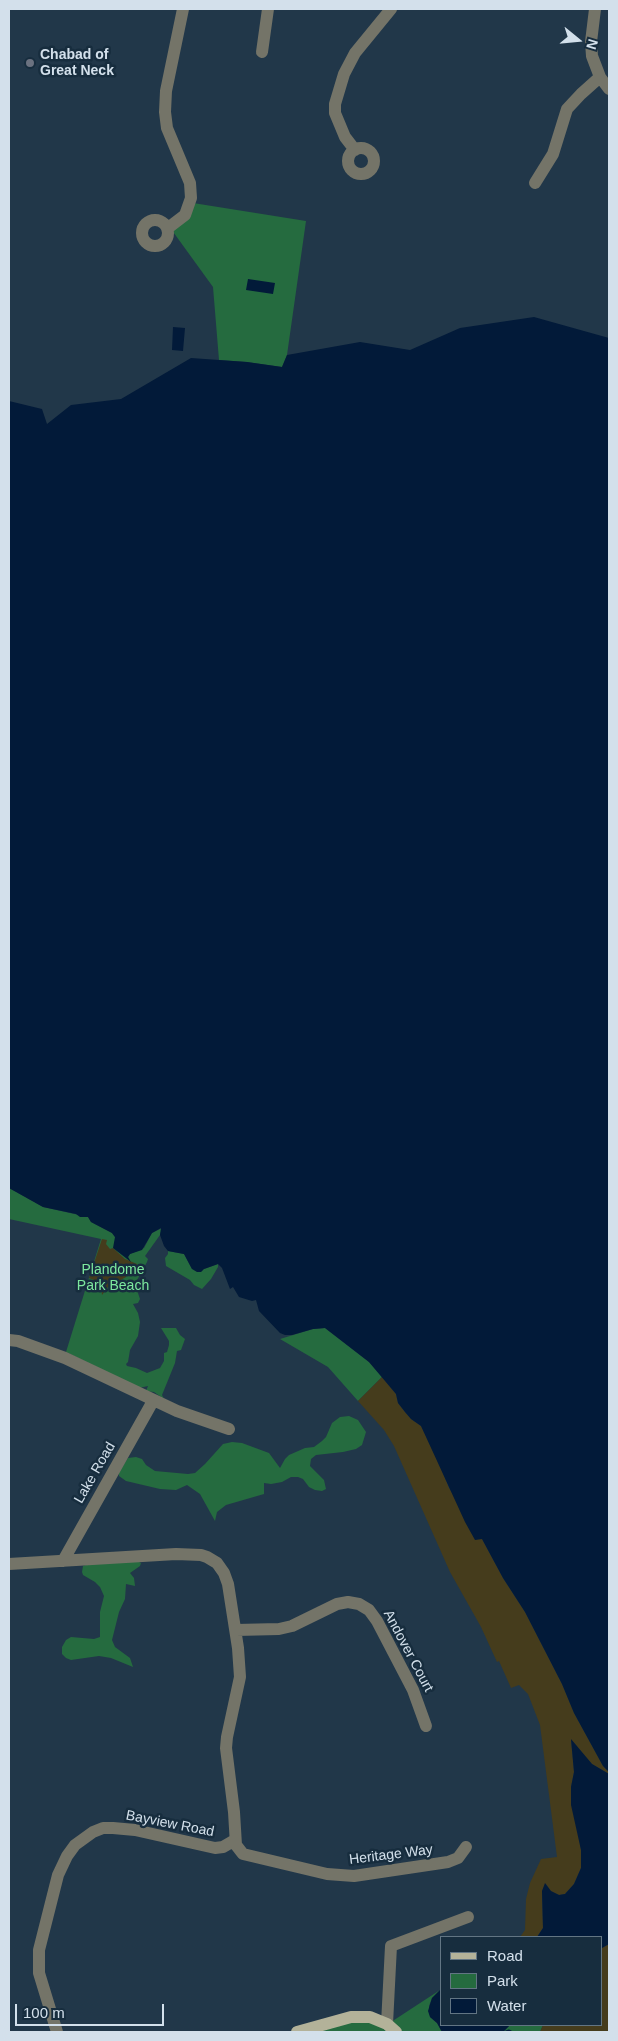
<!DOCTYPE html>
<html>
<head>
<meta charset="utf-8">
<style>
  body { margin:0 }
  #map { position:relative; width:618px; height:2041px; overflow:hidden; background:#213749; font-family:Helvetica,sans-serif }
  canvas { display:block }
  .frame { position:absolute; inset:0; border:10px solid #d3e0eb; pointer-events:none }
  .legend { position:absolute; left:440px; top:1936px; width:162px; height:90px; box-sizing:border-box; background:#172d3e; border:1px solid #627583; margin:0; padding:6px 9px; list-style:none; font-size:15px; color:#d3e0eb }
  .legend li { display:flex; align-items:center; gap:10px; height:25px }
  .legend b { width:25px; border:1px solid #627583 }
  .north { position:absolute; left:553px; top:15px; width:50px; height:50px; -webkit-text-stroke:4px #172d3e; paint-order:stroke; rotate:107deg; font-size:14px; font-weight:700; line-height:20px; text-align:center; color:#d3e0eb }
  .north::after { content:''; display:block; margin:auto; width:18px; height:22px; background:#d3e0eb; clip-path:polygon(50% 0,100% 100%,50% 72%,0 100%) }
  .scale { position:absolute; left:15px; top:2004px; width:149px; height:22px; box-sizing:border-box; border:2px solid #d3e0eb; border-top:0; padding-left:6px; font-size:15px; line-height:18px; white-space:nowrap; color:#d3e0eb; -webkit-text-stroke:4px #172d3e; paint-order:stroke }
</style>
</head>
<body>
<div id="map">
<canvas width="618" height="2041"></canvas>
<div class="frame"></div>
<ul class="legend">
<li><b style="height:6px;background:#b3b299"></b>Road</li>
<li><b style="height:14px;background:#256b3f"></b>Park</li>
<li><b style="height:14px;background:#021a39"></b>Water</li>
</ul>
<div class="north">N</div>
<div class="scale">100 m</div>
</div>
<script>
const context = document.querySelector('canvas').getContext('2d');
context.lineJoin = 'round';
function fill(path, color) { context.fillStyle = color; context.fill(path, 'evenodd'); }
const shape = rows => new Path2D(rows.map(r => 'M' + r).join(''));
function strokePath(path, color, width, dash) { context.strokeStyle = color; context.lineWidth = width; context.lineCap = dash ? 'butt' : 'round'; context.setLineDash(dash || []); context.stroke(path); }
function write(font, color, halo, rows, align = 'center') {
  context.font = font + ' Helvetica,sans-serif'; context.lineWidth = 5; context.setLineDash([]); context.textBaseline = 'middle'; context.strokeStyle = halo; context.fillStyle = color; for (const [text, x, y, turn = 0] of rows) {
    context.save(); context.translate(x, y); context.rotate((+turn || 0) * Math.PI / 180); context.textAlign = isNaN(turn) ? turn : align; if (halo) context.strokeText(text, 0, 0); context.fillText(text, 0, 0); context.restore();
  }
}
const green = shape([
  [193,203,306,221,287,355,282,367,247,362,219,360,213,287,171,229],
  [9,1188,43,1207,88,1217,91,1222,112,1233,115,1237,115,1240,130,1261,128,1257,130,1254,144,1248,152,1233,162,1228,160,1235,145,1256,148,1259,147,1262,136,1282,136,1284,141,1288,138,1293,140,1299,138,1303,133,1304,138,1313,140,1322,138,1336,130,1350,128,1362,126,1364,127,1366,136,1368,147,1373,160,1368,164,1361,164,1353,167,1352,169,1345,169,1341,161,1328,176,1328,180,1335,185,1339,181,1350,177,1351,175,1363,162,1395,164,1399,154,1392,146,1391,148,1386,139,1388,66,1352,101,1239,9,1219],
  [168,1251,184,1254,192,1269,204,1269,218,1264,218,1267,211,1279,202,1289,194,1285,190,1280,166,1266,165,1258,168,1254],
  [325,1328,369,1362,382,1377,358,1401,328,1367,280,1339,313,1329],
  [349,1416,358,1420,366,1432,362,1445,356,1449,343,1452,316,1455,311,1459,310,1466,324,1480,326,1489,322,1491,315,1490,309,1487,303,1479,298,1477,291,1477,282,1482,271,1484,264,1483,264,1494,226,1505,217,1512,215,1521,200,1494,187,1485,176,1490,160,1489,126,1481,119,1476,119,1472,128,1458,136,1457,142,1459,146,1465,155,1471,188,1474,195,1473,205,1464,223,1444,232,1442,242,1443,269,1453,280,1468,285,1459,289,1455,305,1448,314,1447,322,1441,326,1437,332,1423,340,1417],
  [137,1561,141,1563,140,1566,130,1573,134,1578,135,1586,126,1584,125,1599,119,1612,112,1640,115,1647,130,1658,133,1667,111,1658,99,1656,71,1660,66,1658,62,1654,62,1647,66,1640,71,1637,94,1639,100,1637,100,1612,104,1596,100,1587,95,1582,83,1575,82,1572,83,1566,89,1564],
  [440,1990,432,1998,429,2006,430,2017,437,2023,442,2032,297,2032,351,2017,388,2024],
  [510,2025,543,2025,540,2032,503,2032]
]);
const sand = shape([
  [102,1239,107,1240,106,1244,110,1249,113,1248,125,1259,137,1264,136,1267,139,1270,138,1272,129,1270,126,1277,108,1287,102,1295,101,1283,89,1278],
  [382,1377,396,1394,398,1403,405,1412,411,1419,421,1426,439,1463,449,1488,482,1539,503,1578,525,1612,562,1684,574,1713,603,1766,609,1772,609,1774,592,1764,571,1740,574,1772,571,1787,581,1850,581,1868,574,1884,565,1894,559,1895,550,1891,546,1884,542,1891,543,1928,537,1937,520,1937,525,1930,526,1899,530,1883,541,1859,557,1857,540,1725,528,1694,519,1685,511,1688,499,1661,497,1662,481,1627,450,1572,394,1446,384,1430,358,1401],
  [609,1944,609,2032,540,2032,543,2025,602,2025,602,1948]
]);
const water = shape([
  [248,279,275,283,273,294,246,290],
  [534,317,609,338,609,1772,603,1766,574,1713,562,1684,525,1612,503,1578,482,1539,475,1540,465,1522,421,1426,411,1419,405,1412,398,1403,396,1394,369,1362,325,1328,313,1329,292,1335,285,1335,280,1333,259,1311,256,1300,252,1301,239,1297,233,1287,230,1289,222,1268,218,1264,204,1269,201,1272,197,1272,192,1269,184,1254,168,1251,164,1246,160,1235,161,1228,152,1233,142,1250,130,1254,128,1257,131,1262,113,1248,115,1237,112,1233,91,1222,88,1217,80,1217,76,1214,43,1207,9,1188,9,401,42,409,47,424,71,405,121,399,191,358,247,362,282,367,287,355,360,342,410,350,460,328],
  [173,327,185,328,183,351,172,350],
  [571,1739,592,1764,609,1774,609,1944,602,1948,602,1937,537,1937,543,1928,542,1891,545,1883,551,1891,559,1895,565,1894,574,1884,581,1868,581,1850,571,1805,571,1787,574,1772],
  [442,1988,442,2025,510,2025,503,2032,442,2032,437,2023,430,2017,428,2011,432,1998]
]);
const stream = shape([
  [506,2032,509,2031,511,2032]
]);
const minor = shape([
  [595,9,591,42,592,56,600,77,609,89],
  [262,52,268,9],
  '348 161a13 13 0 1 1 26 0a13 13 0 1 1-26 0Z',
  [355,150,345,137,335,113,335,104,344,74,355,53,391,9],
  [535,183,553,154,567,109,581,94,600,77],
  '142 233a13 13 0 1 1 26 0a13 13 0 1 1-26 0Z',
  [168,228,185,215,191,198,190,183,167,128,165,112,166,91,183,9],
  [9,1340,18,1341,65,1358,177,1411,229,1429],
  [63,1561,153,1401],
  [9,1564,176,1554,201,1555,207,1557,217,1563,224,1573,228,1584,238,1648,240,1677,227,1737,226,1748,234,1812,236,1845,243,1854,327,1874,354,1876,448,1862,458,1858,466,1847],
  [236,1630,279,1629,292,1626,337,1604,348,1602,359,1604,369,1610,377,1621,413,1690,426,1726],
  [387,2024,391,1946,468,1917],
  [57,2032,39,1973,39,1950,58,1875,67,1856,75,1845,93,1832,103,1828,113,1828,135,1830,215,1848,223,1847,235,1840]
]);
const major = shape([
  [297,2032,351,2017,370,2017,387,2024,396,2032]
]);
const markers = [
  [30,63,5,"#6b7280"]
];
const poiNames = [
  ["Chabad of",40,55],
  ["Great Neck",40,71]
];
const parkNames = [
  ["Plandome",113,1270],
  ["Park Beach",113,1286]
];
const streetNames = [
  ["Lake Road",95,1473,-60],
  ["Andover Court",408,1651,62],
  ["Bayview Road",170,1824,11],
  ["Heritage Way",391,1855,-7]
];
fill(green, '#256b3f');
fill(sand, '#453c1c');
fill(water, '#021a39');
strokePath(stream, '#021a39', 3);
strokePath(minor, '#747468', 12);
strokePath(major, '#b3b299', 12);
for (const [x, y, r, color] of markers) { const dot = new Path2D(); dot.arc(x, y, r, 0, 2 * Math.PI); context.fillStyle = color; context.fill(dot); strokePath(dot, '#172d3e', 2); }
write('bold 14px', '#d3e0eb', '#172d3e', poiNames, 'left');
write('14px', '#7de89e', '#172d3e', parkNames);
write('14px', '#d3e0eb', '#172d3e', streetNames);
</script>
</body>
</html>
